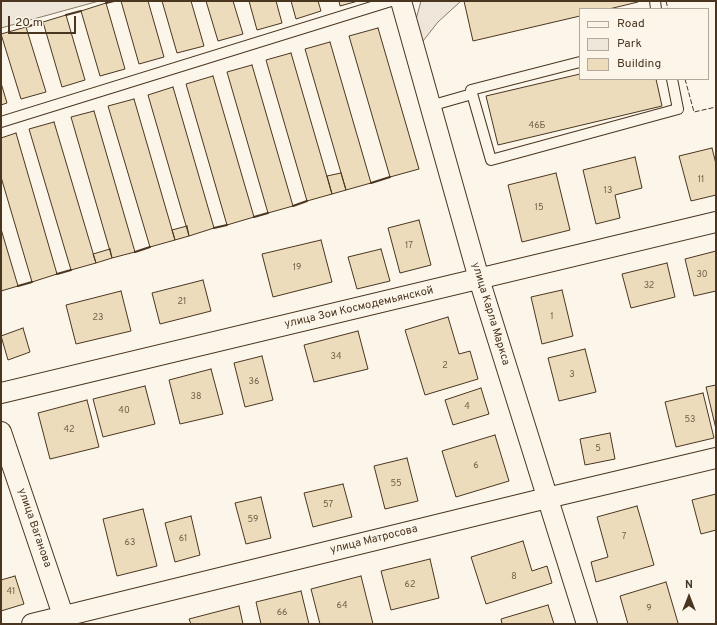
<!DOCTYPE html>
<html>
<head>
<meta charset="utf-8">
<style>
  body { margin:0 }
  #map { position:relative; width:717px; height:625px; overflow:hidden; background:#fbf6e9; font-family:Overpass,sans-serif }
  canvas { display:block }
  .frame { position:absolute; inset:0; border:2px solid #4a3520; pointer-events:none }
  .legend { position:absolute; left:579px; top:8px; width:130px; height:72px; box-sizing:border-box; background:#fbf6e9; border:1px solid #b4a999; margin:0; padding:5px 7px; list-style:none; font-size:12px; color:#4a3520 }
  .legend li { display:flex; align-items:center; gap:8px; height:20px }
  .legend b { width:20px; border:1px solid #b4a999 }
  .north { position:absolute; left:669px; top:577px; width:40px; height:40px; -webkit-text-stroke:3px #fbf6e9; paint-order:stroke; rotate:0deg; font-size:11px; font-weight:700; line-height:16px; text-align:center; color:#4a3520 }
  .north::after { content:''; display:block; margin:auto; width:14px; height:18px; background:#4a3520; clip-path:polygon(50% 0,100% 100%,50% 72%,0 100%) }
  .scale { position:absolute; left:8px; top:16px; width:68px; height:18px; box-sizing:border-box; border:2px solid #4a3520; border-top:0; padding-left:5px; font-size:12px; line-height:14px; white-space:nowrap; color:#4a3520; -webkit-text-stroke:3px #fbf6e9; paint-order:stroke }
</style>
</head>
<body>
<div id="map">
<canvas width="717" height="625"></canvas>
<div class="frame"></div>
<ul class="legend">
<li><b style="height:5px;background:#fbf6e9"></b>Road</li>
<li><b style="height:11px;background:#ede6d9"></b>Park</li>
<li><b style="height:11px;background:#ecdcbc"></b>Building</li>
</ul>
<div class="north">N</div>
<div class="scale">20 m</div>
</div>
<script>
const context = document.querySelector('canvas').getContext('2d');
context.lineJoin = 'round';
function fill(path, color) { context.fillStyle = color; context.fill(path, 'evenodd'); }
const shape = rows => new Path2D(rows.map(r => 'M' + r).join(''));
function strokePath(path, color, width, dash) { context.strokeStyle = color; context.lineWidth = width; context.lineCap = dash ? 'butt' : 'round'; context.setLineDash(dash || []); context.stroke(path); }
function write(font, color, halo, rows, align = 'center') {
  context.font = font + ' Overpass,sans-serif'; context.lineWidth = 3; context.setLineDash([]); context.textBaseline = 'middle'; context.strokeStyle = halo; context.fillStyle = color; for (const [text, x, y, turn = 0] of rows) {
    context.save(); context.translate(x, y); context.rotate((+turn || 0) * Math.PI / 180); context.textAlign = isNaN(turn) ? turn : align; if (halo) context.strokeText(text, 0, 0); context.fillText(text, 0, 0); context.restore();
  }
}
const green = shape([
  [1,1,99,1,1,28,1,1],
  [421,1,461,1,438,22,423,41,415,23,421,1]
]);
const building = shape([
  [121,1,148,1,164,57,139,64,121,1],
  [162,1,191,1,204,46,177,53,162,1],
  [206,1,233,1,243,34,218,41,206,1],
  [249,1,276,1,282,23,257,30,249,1],
  [291,1,318,1,321,11,296,19,291,1],
  [339,1,358,1,340,6,339,1],
  [464,1,637,1,638,2,609,9,580,9,580,16,473,41,464,1],
  [106,3,125,69,100,76,81,11,106,3],
  [66,15,85,80,62,87,43,22,66,15],
  [26,27,46,92,21,99,1,34,26,27],
  [378,28,419,169,390,177,349,36,378,28],
  [330,42,371,183,346,190,305,49,330,42],
  [291,53,332,194,307,201,266,60,291,53],
  [252,65,293,206,268,213,227,72,252,65],
  [580,74,580,79,656,79,662,106,498,145,486,96,580,74],
  [213,76,254,217,227,225,186,84,213,76],
  [1,83,7,103,1,105,1,83],
  [173,87,214,228,189,236,148,95,173,87],
  [134,99,175,240,150,247,108,106,134,99],
  [94,111,135,252,112,258,71,117,94,111],
  [54,122,96,263,71,270,29,129,54,122],
  [16,133,57,274,32,282,1,177,1,138,16,133],
  [712,148,716,164,716,195,691,201,679,156,712,148],
  [635,157,642,188,615,195,620,218,596,224,583,170,635,157],
  [341,173,346,190,332,194,327,176,341,173],
  [556,173,570,230,522,242,508,185,556,173],
  [419,220,431,265,400,273,388,228,419,220],
  [187,226,189,236,175,240,172,230,187,226],
  [1,229,18,286,1,291,1,229],
  [321,240,332,282,273,297,262,254,321,240],
  [110,249,112,258,96,263,93,254,110,249],
  [381,249,390,281,357,289,348,257,381,249],
  [716,251,716,291,694,296,685,259,716,251],
  [667,263,675,297,631,308,622,274,667,263],
  [203,280,211,311,160,324,152,293,203,280],
  [562,290,573,336,542,344,531,297,562,290],
  [121,291,131,331,76,344,66,305,121,291],
  [448,317,459,354,470,351,478,379,425,395,405,330,448,317],
  [23,328,30,352,8,360,1,336,23,328],
  [358,331,368,369,314,382,304,345,358,331],
  [585,349,596,392,559,401,548,358,585,349],
  [262,356,273,400,245,407,234,363,262,356],
  [211,369,223,414,180,424,169,380,211,369],
  [716,385,716,429,706,387,716,385],
  [145,386,155,424,103,437,93,399,145,386],
  [481,388,489,414,453,425,445,400,481,388],
  [703,393,714,438,676,447,665,402,703,393],
  [87,400,99,447,50,459,38,413,87,400],
  [610,433,615,459,585,465,580,439,610,433],
  [495,435,509,481,456,497,442,451,495,435],
  [407,458,418,501,385,509,374,466,407,458],
  [343,484,352,517,313,527,304,493,343,484],
  [716,494,716,530,701,534,692,500,716,494],
  [261,497,271,538,246,544,235,503,261,497],
  [637,506,654,565,596,582,591,562,608,557,597,517,637,506],
  [143,509,157,566,117,576,103,519,143,509],
  [191,516,200,555,175,562,165,523,191,516],
  [523,541,532,571,547,566,552,583,486,604,471,557,523,541],
  [430,559,439,598,391,610,381,571,430,559],
  [15,576,24,604,1,611,1,580,15,576],
  [361,576,373,624,320,624,311,589,361,576],
  [666,582,678,623,676,624,628,624,620,596,666,582],
  [301,591,309,624,261,624,256,602,301,591],
  [548,605,554,624,502,624,501,619,548,605],
  [239,606,243,624,191,624,189,619,239,606]
]);
const service = shape([
  [655,1,656,9],
  [580,62,471,90,491,160,678,109,672,79],
  [430,106,472,94],
  [1,122,391,1]
]);
const minor = shape([
  [401,1,479,279,587,624],
  [1,393,716,222],
  [1,432,66,624],
  [32,624,547,498,716,458]
]);
const fence = shape([
  [666,1,668,9],
  [685,79,694,112,716,107]
]);
const wall = shape([
  [106,3,114,1],
  [66,15,81,11],
  [26,27,43,22],
  [371,183,390,177],
  [293,206,307,201],
  [254,217,268,213],
  [214,228,227,225],
  [135,252,150,247],
  [57,274,71,270],
  [18,286,32,282]
]);
const numberNames = [
  ["46Б",537,126],
  ["11",701,180],
  ["13",608,191],
  ["15",539,208],
  ["17",409,246],
  ["19",297,268],
  ["30",702,275],
  ["32",649,286],
  ["21",182,302],
  ["1",552,317],
  ["23",98,318],
  ["34",336,357],
  ["2",445,366],
  ["3",572,375],
  ["36",254,382],
  ["38",196,397],
  ["4",467,407],
  ["40",124,411],
  ["53",690,420],
  ["42",69,430],
  ["5",598,449],
  ["6",476,466],
  ["55",396,484],
  ["57",328,505],
  ["59",253,520],
  ["7",624,537],
  ["61",183,539],
  ["63",130,543],
  ["8",514,577],
  ["62",410,585],
  ["41",11,592],
  ["64",342,606],
  ["9",649,609],
  ["66",282,613]
];
const streetNames = [
  ["улица Зои Космодемьянской",359,308,-13],
  ["улица Карла Маркса",490,314,73],
  ["улица Ваганова",34,528,71],
  ["улица Матросова",374,540,-14]
];
fill(green, '#ede6d9');
strokePath(green, '#887966', 1);
fill(building, '#ecdcbc');
strokePath(building, '#4a3520', 1);
strokePath(service, '#4a3520', 12);
strokePath(minor, '#4a3520', 22);
strokePath(service, '#fbf6e9', 10);
strokePath(minor, '#fbf6e9', 20);
strokePath(fence, '#4a3520', 1, [5, 2]);
strokePath(wall, '#4a3520', 2);
write('9px', '#725f47', null, numberNames);
write('11px', '#4a3520', '#fbf6e9', streetNames);
</script>
</body>
</html>
